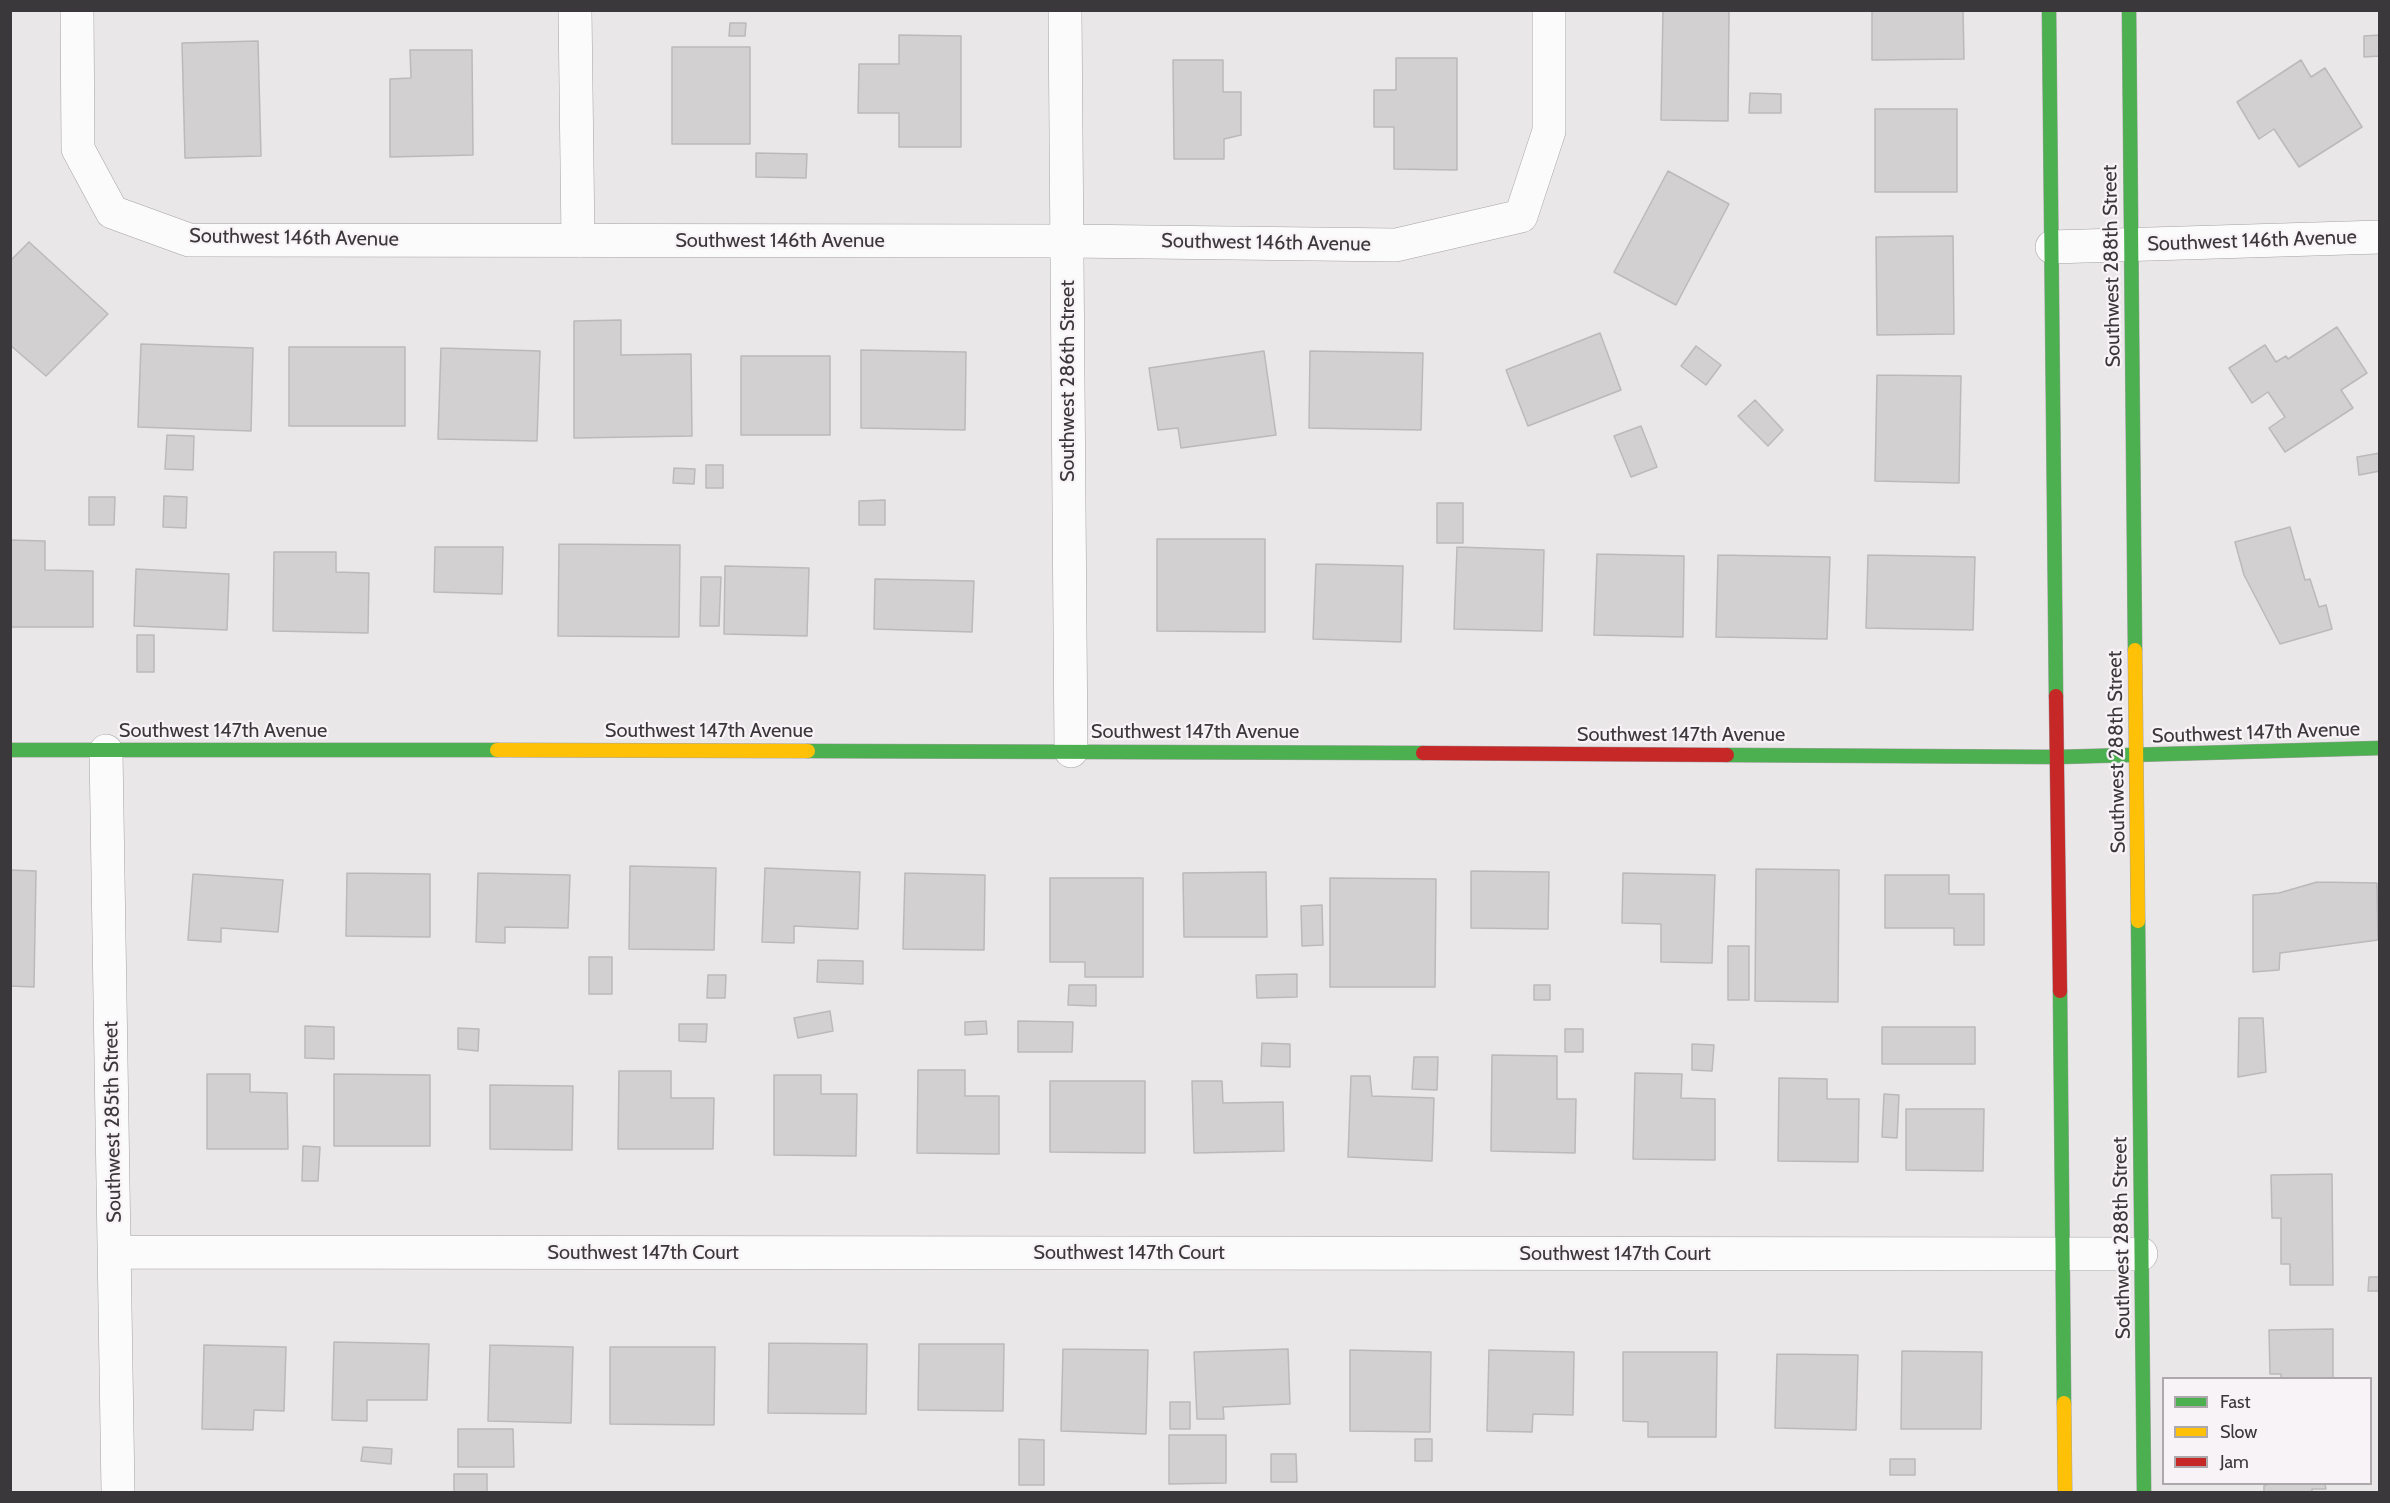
<!DOCTYPE html>
<html>
<head>
<meta charset="utf-8">
<style>
  body { margin:0 }
  #map { position:relative; width:2390px; height:1503px; overflow:hidden; background:#eae7e9; font-family:Cabin,sans-serif }
  canvas { display:block }
  .frame { position:absolute; inset:0; border:12px solid #3a383a; pointer-events:none }
  .legend { position:absolute; left:2162px; top:1377px; width:210px; height:108px; box-sizing:border-box; background:#f8f3f6; border:2px solid #aca8ab; margin:0; padding:8px 10px; list-style:none; font-size:18px; color:#3a383a }
  .legend li { display:flex; align-items:center; gap:12px; height:30px }
  .legend b { width:30px; border:2px solid #aca8ab }
</style>
</head>
<body>
<div id="map">
<canvas width="2390" height="1503"></canvas>
<div class="frame"></div>
<ul class="legend">
<li><b style="height:8px;background:#4caf50"></b>Fast</li>
<li><b style="height:8px;background:#ffc107"></b>Slow</li>
<li><b style="height:8px;background:#c62828"></b>Jam</li>
</ul>
</div>
<script>
const context = document.querySelector('canvas').getContext('2d');
context.lineJoin = 'round';
function fill(path, color) { context.fillStyle = color; context.fill(path, 'evenodd'); }
const shape = rows => new Path2D(rows.map(r => 'M' + r).join(''));
function strokePath(path, color, width, dash) { context.strokeStyle = color; context.lineWidth = width; context.lineCap = dash ? 'butt' : 'round'; context.setLineDash(dash || []); context.stroke(path); }
function write(font, color, halo, rows, align = 'center') {
  context.font = font + ' Cabin,sans-serif'; context.lineWidth = 4.5; context.setLineDash([]); context.textBaseline = 'middle'; context.strokeStyle = halo; context.fillStyle = color; for (const [text, x, y, turn = 0] of rows) {
    context.save(); context.translate(x, y); context.rotate((+turn || 0) * Math.PI / 180); context.textAlign = isNaN(turn) ? turn : align; if (halo) context.strokeText(text, 0, 0); context.fillText(text, 0, 0); context.restore();
  }
}
const building = shape([
  [1663,10,1729,10,1728,121,1661,120,1663,10],
  [1872,10,1963,10,1964,59,1872,60,1872,10],
  [730,23,746,23,745,36,729,36,730,23],
  [899,35,961,36,961,147,899,147,899,113,858,113,859,64,899,64,899,35],
  [2380,35,2380,56,2364,57,2364,36,2380,35],
  [258,41,261,156,185,158,182,43,258,41],
  [672,47,750,47,750,144,672,144,672,47],
  [410,50,472,50,473,155,390,157,390,79,411,78,410,50],
  [1396,58,1457,58,1457,170,1394,169,1394,127,1374,127,1374,90,1396,90,1396,58],
  [1173,60,1223,60,1223,92,1241,92,1241,135,1224,139,1224,159,1174,159,1173,60],
  [2301,60,2311,77,2325,68,2362,127,2299,167,2274,129,2259,139,2237,102,2301,60],
  [1750,93,1781,94,1781,113,1749,113,1750,93],
  [1875,109,1957,109,1957,192,1875,192,1875,109],
  [756,153,807,154,806,178,756,177,756,153],
  [1668,171,1729,204,1676,305,1614,272,1668,171],
  [1953,236,1954,334,1877,335,1876,237,1953,236],
  [29,242,108,314,46,376,10,345,10,261,29,242],
  [621,320,621,355,691,354,692,436,574,438,574,321,621,320],
  [2337,327,2367,373,2341,390,2353,408,2285,452,2269,428,2285,417,2268,392,2252,403,2229,368,2265,345,2276,362,2286,356,2288,359,2337,327],
  [1600,333,1621,390,1528,426,1506,370,1600,333],
  [141,344,253,348,251,431,138,427,141,344],
  [1696,346,1721,365,1706,385,1681,366,1696,346],
  [289,347,405,347,405,426,289,426,289,347],
  [441,348,540,351,537,441,438,439,441,348],
  [861,350,966,352,965,430,861,428,861,350],
  [1264,351,1276,435,1181,448,1178,428,1158,430,1149,368,1264,351],
  [1310,351,1423,353,1421,430,1309,428,1310,351],
  [741,356,830,356,830,435,741,435,741,356],
  [1877,375,1961,376,1959,483,1875,481,1877,375],
  [1755,400,1783,430,1768,446,1738,416,1755,400],
  [1641,426,1657,467,1631,477,1614,436,1641,426],
  [167,435,194,436,193,470,165,469,167,435],
  [2380,453,2380,471,2359,475,2357,457,2380,453],
  [706,465,723,465,723,488,706,488,706,465],
  [674,468,695,469,694,484,673,483,674,468],
  [164,496,187,497,186,528,163,527,164,496],
  [89,497,115,497,114,525,89,525,89,497],
  [885,500,885,525,859,525,859,501,885,500],
  [1437,503,1463,503,1463,543,1437,543,1437,503],
  [2290,527,2305,580,2310,579,2319,607,2326,605,2332,629,2280,644,2244,575,2235,542,2290,527],
  [1157,539,1265,539,1265,632,1157,631,1157,539],
  [10,540,45,541,45,570,93,571,93,627,10,627,10,540],
  [559,544,680,545,679,637,558,636,559,544],
  [435,547,503,547,502,594,434,592,435,547],
  [1457,547,1544,550,1542,631,1454,629,1457,547],
  [274,552,336,552,336,572,369,573,368,633,273,631,274,552],
  [1597,554,1684,556,1683,637,1594,635,1597,554],
  [1718,555,1830,557,1827,639,1716,637,1718,555],
  [1868,555,1975,557,1973,630,1866,628,1868,555],
  [1316,564,1403,566,1401,642,1313,639,1316,564],
  [725,566,809,568,807,636,724,634,725,566],
  [136,569,229,574,227,630,134,626,136,569],
  [701,577,721,577,719,626,700,626,701,577],
  [875,579,974,581,972,632,874,629,875,579],
  [137,635,154,635,154,672,137,672,137,635],
  [630,866,716,868,714,950,629,949,630,866],
  [765,868,860,872,858,929,794,926,794,943,762,942,765,868],
  [1756,869,1839,870,1838,1002,1755,1001,1756,869],
  [10,870,36,871,34,987,10,986,10,870],
  [1471,871,1549,872,1548,929,1471,928,1471,871],
  [1266,872,1267,937,1184,937,1183,873,1266,872],
  [347,873,430,874,430,937,346,936,347,873],
  [478,873,570,875,568,928,505,927,505,943,476,942,478,873],
  [905,873,985,875,984,950,903,949,905,873],
  [1623,873,1715,875,1712,963,1661,962,1661,924,1622,923,1623,873],
  [193,874,283,880,278,932,221,928,221,942,188,940,193,874],
  [1885,875,1949,875,1949,894,1984,894,1984,945,1954,945,1954,928,1885,928,1885,875],
  [1050,878,1143,878,1143,977,1085,977,1085,962,1050,962,1050,878],
  [1330,878,1436,879,1435,987,1330,987,1330,878],
  [2317,882,2377,883,2378,940,2280,953,2279,970,2253,972,2253,895,2279,893,2317,882],
  [1322,905,1323,945,1302,946,1301,906,1322,905],
  [1728,946,1749,946,1749,1000,1728,1000,1728,946],
  [589,957,612,957,612,994,589,994,589,957],
  [818,960,863,961,863,984,817,982,818,960],
  [1297,974,1297,997,1257,998,1256,975,1297,974],
  [708,975,726,975,725,998,707,998,708,975],
  [1069,985,1096,985,1096,1006,1068,1005,1069,985],
  [1534,985,1550,985,1550,1000,1534,1000,1534,985],
  [830,1011,833,1031,798,1038,794,1018,830,1011],
  [2239,1018,2263,1018,2266,1072,2238,1077,2239,1018],
  [986,1021,987,1034,965,1035,965,1022,986,1021],
  [1018,1021,1073,1022,1072,1052,1018,1052,1018,1021],
  [679,1024,707,1024,706,1042,679,1041,679,1024],
  [305,1026,334,1027,334,1059,305,1058,305,1026],
  [1882,1027,1975,1027,1975,1064,1882,1064,1882,1027],
  [458,1028,479,1029,478,1051,458,1049,458,1028],
  [1565,1029,1583,1029,1583,1052,1565,1052,1565,1029],
  [1262,1043,1290,1044,1290,1067,1261,1066,1262,1043],
  [1692,1044,1714,1045,1712,1071,1692,1070,1692,1044],
  [1492,1055,1557,1056,1557,1099,1576,1099,1575,1153,1491,1151,1492,1055],
  [1414,1057,1438,1057,1437,1090,1412,1089,1414,1057],
  [918,1070,965,1070,965,1096,999,1096,999,1154,917,1153,918,1070],
  [619,1071,671,1071,671,1098,714,1098,713,1149,618,1149,619,1071],
  [1635,1073,1682,1074,1681,1098,1715,1099,1715,1160,1633,1159,1635,1073],
  [207,1074,250,1074,250,1092,287,1093,288,1149,207,1149,207,1074],
  [334,1074,430,1075,430,1146,334,1146,334,1074],
  [774,1075,821,1075,821,1094,857,1094,856,1156,774,1155,774,1075],
  [1351,1076,1370,1076,1372,1096,1434,1098,1432,1161,1348,1157,1351,1076],
  [1779,1078,1827,1079,1827,1099,1859,1099,1858,1162,1778,1161,1779,1078],
  [1050,1081,1145,1081,1145,1153,1050,1152,1050,1081],
  [1192,1081,1222,1081,1223,1103,1283,1102,1284,1151,1194,1153,1192,1081],
  [490,1085,573,1086,572,1150,490,1149,490,1085],
  [1884,1094,1899,1095,1897,1138,1882,1137,1884,1094],
  [1906,1109,1984,1109,1983,1171,1906,1170,1906,1109],
  [303,1146,320,1147,318,1181,302,1181,303,1146],
  [2332,1174,2333,1285,2290,1285,2290,1264,2281,1264,2281,1218,2272,1218,2271,1175,2332,1174],
  [2369,1277,2380,1277,2380,1291,2368,1291,2369,1277],
  [2333,1329,2333,1378,2281,1378,2281,1374,2270,1374,2269,1330,2333,1329],
  [334,1342,429,1344,427,1400,367,1400,367,1421,332,1420,334,1342],
  [769,1343,867,1344,866,1414,768,1413,769,1343],
  [919,1344,1004,1344,1003,1411,918,1410,919,1344],
  [204,1345,286,1347,284,1411,254,1410,253,1430,202,1429,204,1345],
  [490,1345,573,1347,571,1423,488,1421,490,1345],
  [610,1347,715,1347,714,1425,610,1424,610,1347],
  [1063,1349,1148,1350,1146,1434,1061,1431,1063,1349],
  [1288,1349,1290,1404,1223,1407,1224,1419,1197,1419,1194,1352,1288,1349],
  [1350,1350,1431,1352,1430,1432,1350,1431,1350,1350],
  [1489,1350,1574,1352,1573,1415,1533,1414,1532,1432,1487,1431,1489,1350],
  [1902,1351,1982,1352,1981,1429,1901,1429,1902,1351],
  [1623,1352,1717,1352,1716,1437,1648,1437,1648,1422,1623,1421,1623,1352],
  [1777,1354,1858,1355,1856,1430,1775,1428,1777,1354],
  [1170,1402,1190,1402,1190,1429,1170,1429,1170,1402],
  [458,1429,513,1429,514,1467,458,1467,458,1429],
  [1169,1435,1226,1435,1226,1483,1169,1484,1169,1435],
  [1019,1439,1044,1440,1044,1485,1019,1485,1019,1439],
  [1415,1439,1432,1439,1432,1461,1415,1461,1415,1439],
  [363,1447,392,1449,391,1464,361,1461,363,1447],
  [1271,1454,1296,1454,1297,1482,1271,1482,1271,1454],
  [1890,1459,1915,1459,1915,1475,1890,1475,1890,1459],
  [454,1474,487,1474,487,1492,454,1492,454,1474],
  [2268,1484,2325,1484,2326,1489,2312,1489,2312,1492,2264,1492,2264,1486,2268,1484]
]);
const street = shape([
  [77,10,78,149,112,212,189,240,1068,241,1396,245,1521,216,1549,131,1549,10],
  [575,10,578,241],
  [1065,10,1071,751],
  [2052,247,2380,237],
  [106,751,118,1492],
  [116,1252,2141,1254]
]);
const fast = shape([
  [2049,10,2056,696],
  [2129,10,2135,650],
  [10,750,497,750],
  [808,751,1423,753],
  [1727,755,2058,757,2380,748],
  [2138,921,2144,1492],
  [2060,991,2064,1403]
]);
const slow = shape([
  [2135,650,2138,921],
  [497,750,808,751],
  [2064,1403,2065,1492]
]);
const jam = shape([
  [2056,696,2060,991],
  [1423,753,1727,755]
]);
const streetNames = [
  ["Southwest 146th Avenue",294,238,1],
  ["Southwest 146th Avenue",780,241],
  ["Southwest 146th Avenue",2252,241,-2],
  ["Southwest 146th Avenue",1266,243,1],
  ["Southwest 288th Street",2112,266,-91],
  ["Southwest 286th Street",1068,381,-90],
  ["Southwest 147th Avenue",223,731],
  ["Southwest 147th Avenue",709,731],
  ["Southwest 147th Avenue",1195,732],
  ["Southwest 147th Avenue",2256,733,-2],
  ["Southwest 147th Avenue",1681,735],
  ["Southwest 288th Street",2117,752,-91],
  ["Southwest 285th Street",113,1122,-91],
  ["Southwest 288th Street",2122,1238,-91],
  ["Southwest 147th Court",643,1253],
  ["Southwest 147th Court",1129,1253],
  ["Southwest 147th Court",1615,1254]
];
fill(building, '#d2d0d1');
strokePath(building, '#bcb9bb', 1.5);
strokePath(street, '#a4a2a4', 34);
strokePath(fast, '#a4a2a4', 15);
strokePath(slow, '#a4a2a4', 15);
strokePath(jam, '#a4a2a4', 15);
strokePath(street, '#fcfbfc', 33);
strokePath(fast, '#4caf50', 14);
strokePath(slow, '#ffc107', 14);
strokePath(jam, '#c62828', 14);
write('20px', '#3a383a', '#f8f3f6', streetNames);
</script>
</body>
</html>
